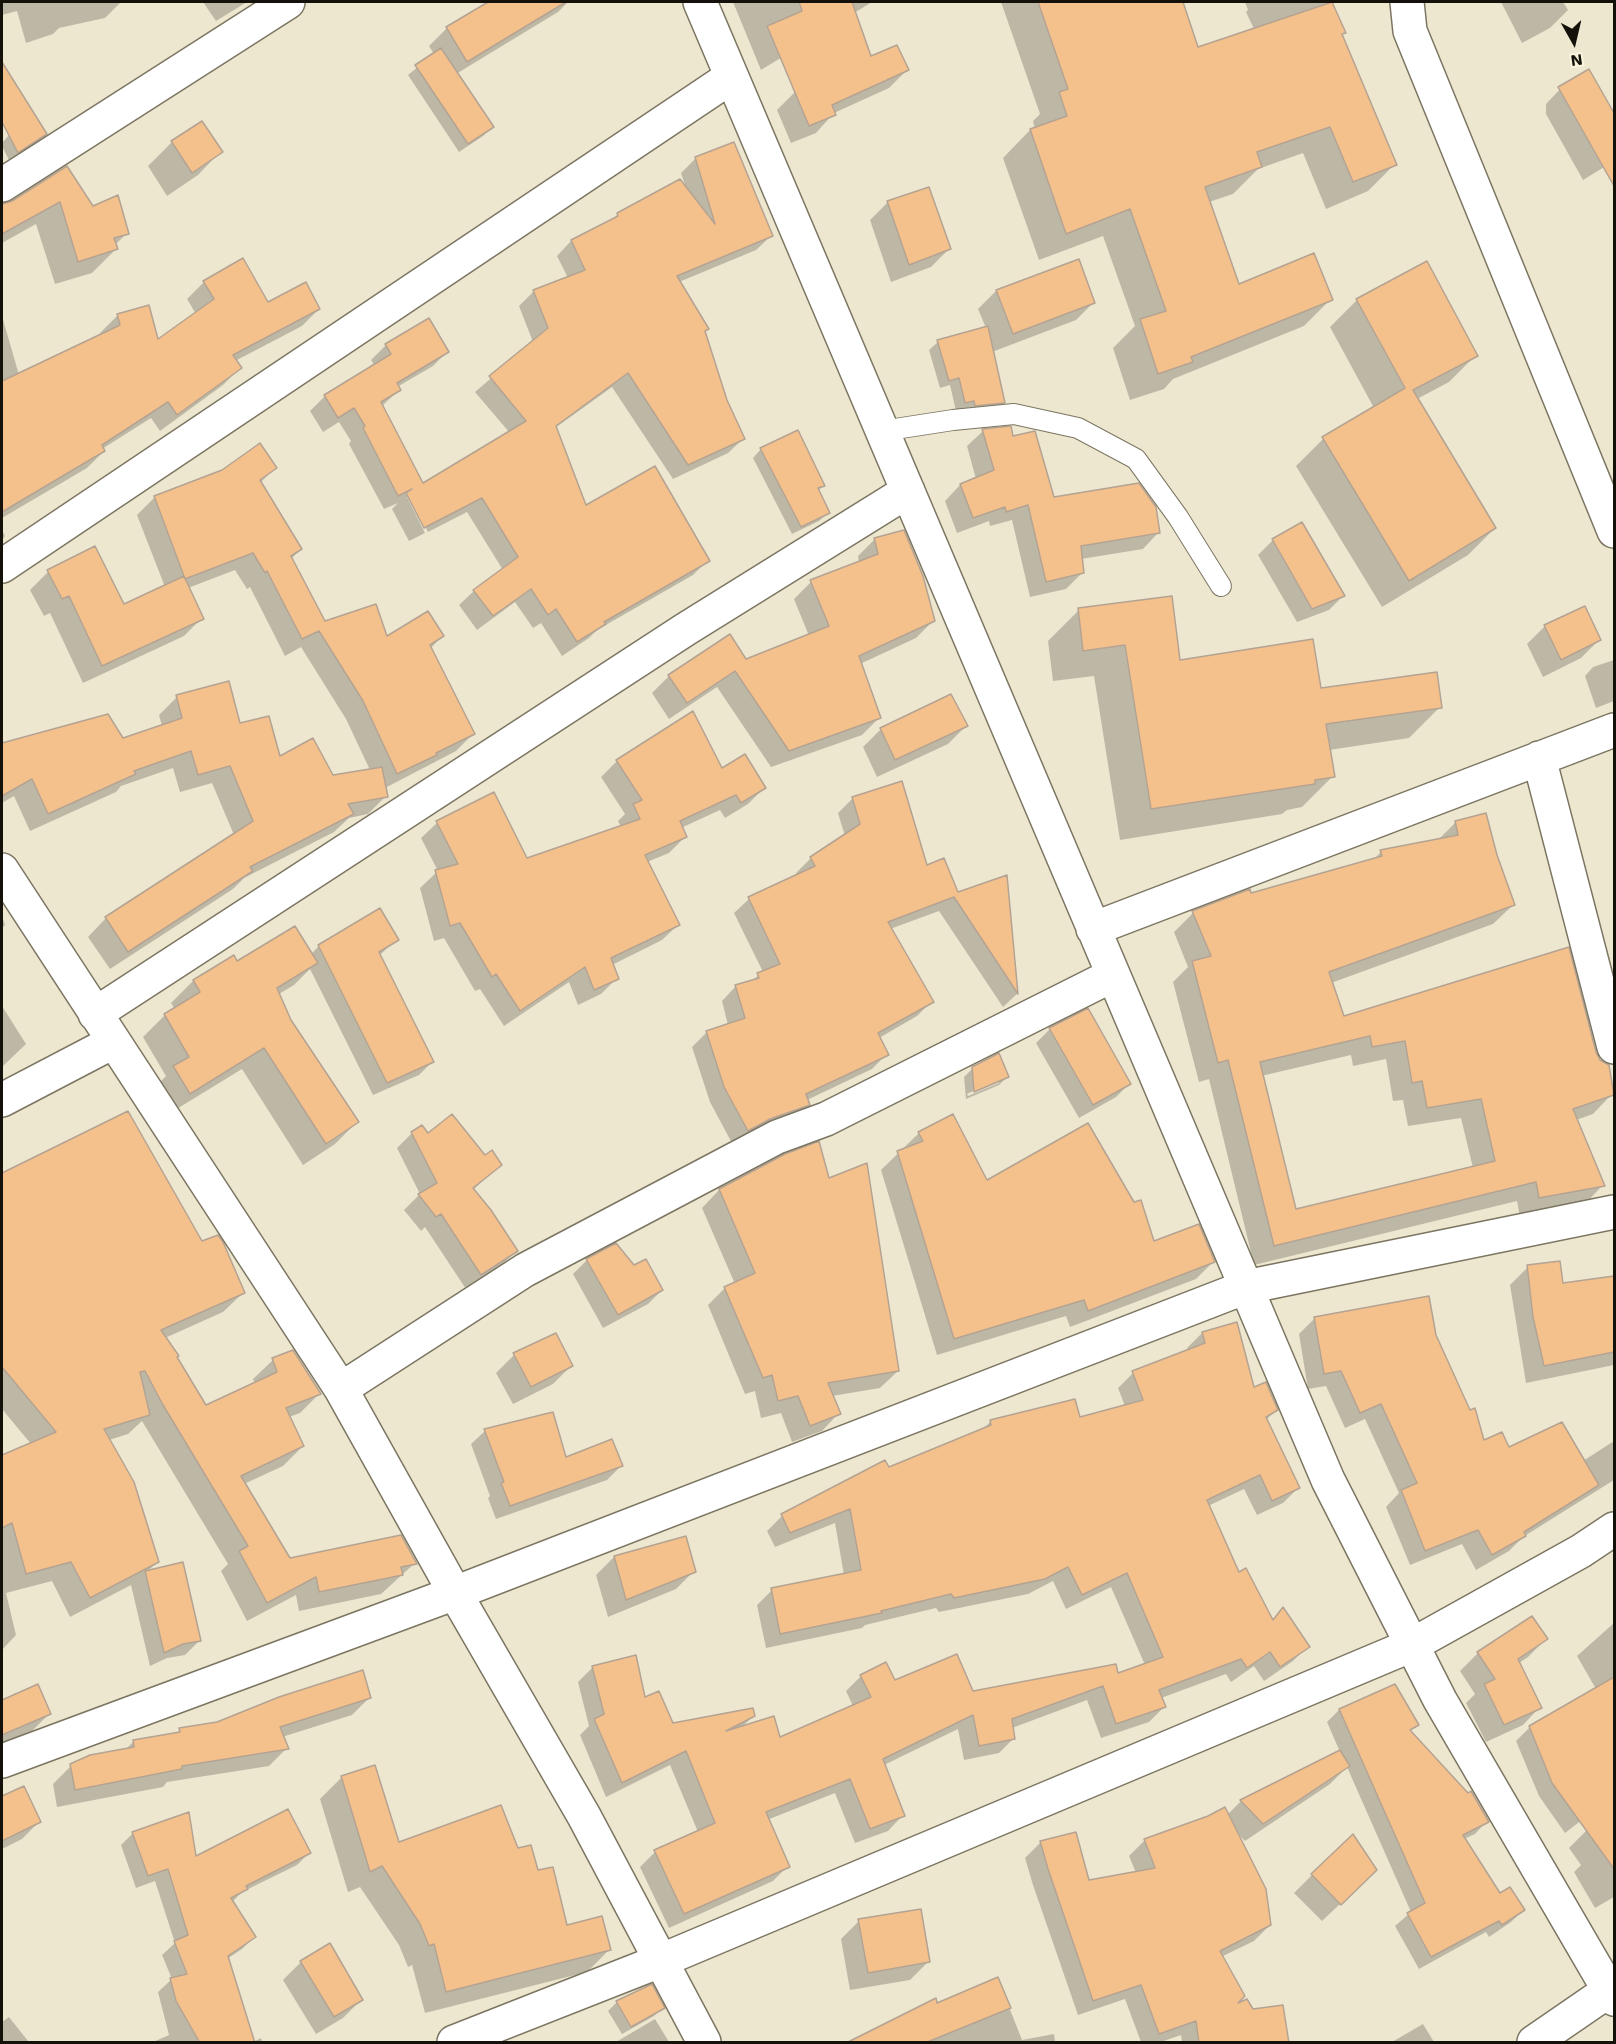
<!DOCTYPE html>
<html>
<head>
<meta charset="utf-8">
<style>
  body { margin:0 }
  #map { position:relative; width:1616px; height:2044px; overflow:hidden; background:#ede7d0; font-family:"Work Sans",sans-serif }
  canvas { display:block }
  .frame { position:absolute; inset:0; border:3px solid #131109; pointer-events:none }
  .north { position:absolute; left:1544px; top:12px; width:60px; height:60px; -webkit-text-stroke:4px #faf4dd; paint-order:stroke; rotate:172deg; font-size:16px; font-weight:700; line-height:24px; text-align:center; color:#131109 }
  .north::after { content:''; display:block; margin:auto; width:21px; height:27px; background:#131109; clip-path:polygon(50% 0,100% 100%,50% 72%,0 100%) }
</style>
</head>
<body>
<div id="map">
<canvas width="1616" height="2044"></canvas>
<div class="frame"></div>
<div class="north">N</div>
</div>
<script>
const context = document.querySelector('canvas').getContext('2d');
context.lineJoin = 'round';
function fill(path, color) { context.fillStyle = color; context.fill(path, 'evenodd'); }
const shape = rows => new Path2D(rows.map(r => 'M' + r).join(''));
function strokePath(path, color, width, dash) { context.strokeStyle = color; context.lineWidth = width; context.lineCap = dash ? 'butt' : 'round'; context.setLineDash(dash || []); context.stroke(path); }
const shadow = shape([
  [2,2,121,2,105,18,59,28,53,34,26,43,17,11,2,15],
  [203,2,247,2,216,21],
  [491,2,568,2,558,12,456,74,492,127,483,136,459,152,408,75,434,54,429,46,447,28],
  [731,2,872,2,761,70,733,2],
  [1001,2,1174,2,1186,39,1197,49,1254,29,1246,12,1248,10,1245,2,1330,2,1344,32,1341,35,1395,164,1368,191,1326,209,1303,153,1258,169,1233,194,1209,202,1238,285,1331,299,1304,326,1173,379,1164,389,1130,400,1113,348,1135,326,1103,236,1039,260,1003,158,1030,130,1035,129,1033,121,1040,114],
  [1501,2,1563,2,1568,10,1550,28,1522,43],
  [907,70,889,88,834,113,816,133,791,143,777,110,795,92],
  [1589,71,1614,116,1614,161,1583,180,1546,114,1546,104,1564,85],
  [202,123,221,151,198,175,167,196,148,166,172,142],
  [45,134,37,142,9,160,2,146,2,143,9,135],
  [696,158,771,236,756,250,679,282,707,329,704,332,726,400,743,439,728,453,673,479,612,387,555,428,585,507,708,560,693,575,597,630,589,638,562,656,541,623,533,628,515,602,477,630,459,605,474,591,503,570,467,512,428,532,409,495,407,497,425,533,409,541,392,509,398,503,384,509,349,444,351,441,339,422,323,432,310,411,325,396,375,366,371,360,386,345,447,352,433,366,397,387,399,390,382,406,422,485,509,432,475,392,533,342,519,306,533,292,568,278,557,256,571,241,609,223,618,214,686,188,681,173],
  [67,168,93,208,127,233,115,245,116,249,92,273,55,284,36,224,2,243,2,205,12,202],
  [888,202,949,249,931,267,891,282,870,220],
  [242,260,267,304,319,309,302,326,235,361,240,368,223,385,160,431,151,418,102,449,104,451,87,468,2,518,2,316,19,375,101,335,100,333,117,316,157,342,196,314,187,299,204,282],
  [996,291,1094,302,1076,320,992,352,1004,402,995,411,956,411,950,385,940,388,929,350,938,342,986,328,978,309],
  [1357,300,1476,355,1449,382,1417,399,1495,528,1468,555,1382,607,1296,466,1323,439,1374,408,1330,327],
  [983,431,1053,499,1158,533,1143,549,1081,559,1082,573,1066,589,1030,597,1012,520,990,526,989,521,957,533,945,501,960,485,976,479,967,446],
  [761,449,823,486,818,491,828,513,819,521,792,534,753,458],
  [275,468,260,483,301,549,291,559,324,623,386,638,442,636,430,649,473,734,456,751,385,788,386,796,368,814,349,818,334,832,244,878,233,889,110,969,88,937,106,918,234,835,212,783,180,792,173,768,121,786,116,792,30,831,14,796,2,803,2,744,107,716,122,740,162,726,159,715,177,697,239,725,279,758,332,777,370,770,346,719,301,647,285,656,250,587,247,589,235,570,188,588,202,618,184,636,83,683,50,613,44,616,30,590,48,572,123,606,165,587,137,515,155,497],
  [2,530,5,536,2,540],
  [875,539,933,621,916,638,860,664,879,718,862,735,771,767,717,687,669,719,652,693,669,676,746,661,809,636,794,599,811,582,859,563,858,556],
  [1273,540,1343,596,1329,610,1297,622,1258,555],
  [1079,610,1179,661,1320,690,1440,707,1409,738,1329,750,1333,776,1302,807,1287,810,1282,814,1120,840,1094,676,1053,681,1048,641],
  [1545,626,1599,640,1581,658,1543,677,1527,644],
  [1614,660,1614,701,1596,708,1585,676,1593,667],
  [966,726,948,744,877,777,863,747,881,729],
  [617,761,721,770,764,788,748,804,725,818,720,810,681,828,685,837,669,853,647,862,678,925,662,940,612,965,617,978,601,994,578,1005,569,982,504,1026,480,989,475,991,444,938,434,941,420,888,438,871,421,838,437,823,526,860,621,827,618,821,625,814,601,777],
  [853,798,957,894,1006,877,1017,994,1003,1007,939,911,890,929,932,1001,917,1016,879,1038,887,1054,872,1069,807,1100,808,1105,793,1119,733,1145,710,1102,692,1047,707,1032,728,1025,722,1001,736,986,750,982,763,972,734,913,749,899,798,875,796,873,811,858,845,836,838,813],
  [1456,822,1496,856,1513,905,1493,924,1331,983,1343,1017,1594,1052,1612,1094,1593,1114,1576,1120,1603,1185,1584,1205,1520,1217,1517,1201,1254,1265,1209,1079,1199,1082,1173,982,1188,967,1174,932,1193,913,1373,860,1381,852,1437,841],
  [1351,1055,1353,1066,1386,1059,1393,1101,1403,1100,1408,1126,1461,1118,1473,1168,1295,1211,1261,1076],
  [2,916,5,925,2,928],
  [397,939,380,955,433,1061,419,1075,373,1095,310,969,294,985,279,994,289,1021,357,1122,335,1144,303,1165,242,1069,167,1115,152,1090,166,1076,143,1037,165,1015,175,1009,171,1003,193,981,233,958,236,963,311,954,319,946],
  [2,1006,26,1044,2,1067],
  [1050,1029,1130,1083,1116,1097,1079,1118,1036,1043],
  [973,1068,1008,1076,999,1085,966,1099,964,1077],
  [999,1079,999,1083,968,1096,967,1094],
  [128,1113,202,1243,243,1293,223,1312,165,1338,205,1407,255,1384,253,1379,273,1360,319,1394,300,1413,289,1417,303,1446,283,1466,244,1484,290,1559,415,1563,381,1594,299,1611,296,1595,247,1621,221,1571,228,1564,142,1421,128,1434,109,1440,157,1562,147,1572,199,1641,185,1655,167,1658,150,1666,131,1585,70,1617,52,1581,6,1593,16,1635,2,1650,2,1457,31,1444,2,1409,2,1175],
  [412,1133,428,1135,500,1165,473,1190,516,1251,501,1266,466,1289,425,1227,421,1231,404,1210,420,1194,397,1148],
  [919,1133,986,1182,1153,1243,1213,1262,1196,1279,1070,1327,1066,1316,937,1355,881,1170],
  [785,1156,828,1180,898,1371,880,1388,832,1396,839,1413,822,1431,792,1442,781,1413,761,1418,755,1391,745,1394,708,1305,725,1288,735,1284,702,1208,719,1190],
  [587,1260,633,1267,662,1290,648,1304,603,1328,573,1274],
  [1528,1267,1562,1285,1614,1278,1614,1365,1526,1383,1510,1285],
  [1315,1318,1434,1335,1483,1442,1508,1449,1583,1461,1614,1441,1614,1480,1523,1537,1509,1551,1476,1570,1462,1544,1410,1565,1386,1507,1399,1493,1365,1419,1345,1428,1326,1386,1308,1389,1299,1334],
  [1202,1333,1254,1389,1276,1410,1266,1420,1298,1488,1283,1503,1257,1515,1244,1489,1208,1506,1238,1574,1272,1620,1282,1609,1308,1646,1293,1661,1264,1681,1254,1666,1231,1682,1226,1674,1161,1698,1164,1707,1149,1722,1101,1738,1087,1700,1012,1728,1014,1738,999,1753,964,1760,958,1729,884,1765,903,1815,888,1831,855,1843,835,1793,767,1820,788,1866,773,1881,669,1928,640,1867,655,1852,698,1832,670,1765,606,1797,580,1735,589,1726,578,1682,593,1667,644,1699,672,1725,754,1715,741,1728,779,1739,853,1706,846,1691,861,1676,972,1693,1117,1675,1145,1665,1111,1587,1066,1609,1053,1581,1028,1594,939,1612,936,1608,865,1625,862,1628,766,1648,757,1605,772,1590,844,1575,835,1523,775,1547,767,1531,782,1516,981,1431,991,1421,1078,1419,1125,1406,1118,1388,1133,1373,1188,1351,1187,1348],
  [514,1355,571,1366,553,1384,513,1404,496,1373],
  [485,1431,565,1459,621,1466,607,1480,496,1519,488,1498,490,1496,471,1444],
  [614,1557,694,1571,676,1589,608,1617,596,1575],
  [1531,1618,1546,1639,1528,1657,1519,1663,1540,1707,1523,1725,1486,1742,1466,1703,1475,1694,1460,1671,1478,1653],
  [1614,1623,1614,1795,1565,1833,1539,1796,1516,1741,1530,1727,1596,1689,1577,1656],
  [37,1686,49,1714,31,1732,2,1744,2,1702],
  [370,1697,352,1715,282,1737,287,1748,269,1766,167,1782,163,1787,57,1807,53,1784,71,1766,125,1750,134,1741,175,1735,180,1730],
  [1339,1710,1417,1725,1409,1732,1487,1821,1475,1834,1464,1839,1500,1895,1523,1910,1511,1922,1489,1937,1486,1932,1419,1969,1395,1926,1411,1912,1347,1767,1330,1784,1245,1841,1237,1833,1270,1925,1254,1941,1221,1957,1232,2007,1252,2011,1288,2042,1182,2042,1181,2035,1161,2042,1141,2042,1125,1999,1078,2015,1033,1885,1025,1858,1041,1842,1088,1882,1136,1873,1129,1856,1145,1840,1227,1815,1241,1801,1340,1752,1327,1722],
  [342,1777,398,1844,517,1850,537,1872,566,1927,609,1950,587,1972,425,2013,412,1965,408,1967,399,1945,360,1887,348,1892,320,1799],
  [26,1794,39,1822,22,1839,2,1849,2,1804],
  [1614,1823,1614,1897,1595,1908,1574,1872,1581,1865,1569,1848,1586,1831],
  [133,1833,194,1858,309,1853,297,1865,242,1892,232,1902,255,1936,242,1949,227,1959,253,2042,261,2038,262,2042,153,2042,169,2035,158,1992,172,1979,162,1955,175,1943,155,1881,136,1888,121,1845],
  [1312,1875,1357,1888,1322,1921,1294,1893],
  [859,1921,928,1962,910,1980,850,1990,841,1939],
  [301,1962,361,2000,343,2018,316,2034,283,1980],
  [998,1979,1022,2040,1054,2034,1055,2042,850,2042],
  [617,2002,663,2007,654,2016,622,2034,608,2011],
  [9,2017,28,2041,26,2042,2,2042,2,2022],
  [655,2019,669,2042,616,2042],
  [1423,2024,1434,2042,1392,2042]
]);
const building = shape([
  [488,2,566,2,467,62,446,27,488,2],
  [799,2,852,2,871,56,897,45,909,70,832,105,836,115,809,126,767,26,802,11,799,2],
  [1038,2,1183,2,1198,47,1332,2,1346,33,1342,34,1397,165,1353,182,1330,127,1257,152,1262,167,1205,187,1239,284,1314,253,1333,300,1191,357,1193,362,1158,374,1140,319,1166,311,1130,209,1066,234,1030,129,1067,116,1059,92,1068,89,1038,2],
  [441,48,494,127,468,144,415,65,441,48],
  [2,62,47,134,18,153,2,122,2,62],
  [1589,69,1614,113,1614,186,1558,87,1589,69],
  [202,121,223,152,192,173,171,141,202,121],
  [734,142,773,236,677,276,709,329,705,331,727,400,745,439,688,465,628,373,556,426,586,505,655,466,710,561,604,622,606,624,577,642,556,609,548,615,531,589,493,616,473,590,518,557,482,498,424,528,406,493,412,489,398,496,363,428,365,426,354,408,338,418,324,395,391,354,385,344,429,318,449,352,397,383,401,390,381,402,423,483,526,421,489,376,548,328,533,290,585,270,571,240,618,216,617,213,680,179,715,224,695,157,734,142],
  [67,166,93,206,118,195,129,234,114,238,118,249,78,262,60,202,2,234,2,204,12,201,67,166],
  [929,187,951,249,909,265,887,201,929,187],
  [243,258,268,302,306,282,320,309,233,355,242,368,177,415,168,402,102,445,105,451,2,512,2,381,120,325,117,314,149,305,158,339,214,299,203,281,243,258],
  [1079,259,1095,303,1013,334,996,290,1079,259],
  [1427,261,1478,356,1413,390,1496,528,1409,581,1322,437,1405,388,1356,299,1427,261],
  [988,326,1005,403,975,406,974,401,965,403,959,378,949,381,937,340,988,326],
  [1011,426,1013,436,1035,431,1054,497,1139,483,1156,507,1160,533,1081,546,1084,573,1046,582,1028,505,1006,512,1005,507,973,518,960,484,994,470,982,429,1011,426],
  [798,430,825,486,818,488,830,513,801,527,760,448,798,430],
  [260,443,277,468,260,480,302,549,291,556,325,621,376,604,387,636,428,611,444,636,430,645,475,734,436,753,437,755,397,774,363,701,319,631,302,639,267,571,265,573,253,553,185,579,154,496,222,470,260,443],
  [1302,522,1345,596,1312,609,1272,539,1302,522],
  [904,530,923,576,935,621,859,656,881,718,789,751,735,671,687,703,668,675,730,634,746,659,829,626,810,580,878,554,874,538,904,530],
  [95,546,124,604,184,576,204,619,102,666,69,596,62,599,47,570,95,546],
  [1172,596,1180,660,1313,639,1321,688,1437,672,1442,708,1326,724,1335,777,1315,780,1315,784,1151,809,1125,645,1083,651,1078,608,1172,596],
  [1585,606,1601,640,1561,660,1544,625,1585,606],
  [229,681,240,723,269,716,280,756,313,738,333,775,382,767,388,797,348,804,354,814,250,867,253,871,128,952,105,917,253,821,230,766,198,775,191,751,134,771,136,774,48,814,32,779,2,796,2,743,108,714,123,738,182,718,176,695,229,681],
  [951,694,968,726,895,760,880,728,951,694],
  [693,711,722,768,745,754,766,788,741,803,736,795,680,821,687,837,645,855,680,925,611,958,619,979,594,990,585,967,520,1011,496,974,492,977,460,923,450,926,435,870,458,864,436,821,494,792,527,858,640,819,633,804,642,800,616,760,693,711],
  [902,781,927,865,944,858,958,892,1007,875,1018,994,954,897,888,922,934,1002,878,1033,889,1055,806,1094,810,1105,770,1119,748,1131,724,1087,706,1031,745,1018,735,985,759,978,757,973,780,964,748,897,815,866,810,857,860,824,852,797,902,781],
  [1486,813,1497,855,1515,905,1329,972,1344,1016,1569,947,1596,1052,1600,1060,1609,1065,1614,1095,1573,1109,1605,1186,1539,1198,1536,1182,1274,1246,1228,1060,1218,1063,1192,961,1211,956,1192,911,1250,889,1251,893,1382,856,1380,850,1458,835,1455,821,1486,813],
  [1370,1036,1372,1047,1405,1041,1412,1083,1422,1081,1427,1108,1481,1099,1495,1161,1296,1209,1260,1062,1370,1036],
  [380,908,399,940,379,952,434,1062,387,1083,318,945,380,908],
  [295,926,318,963,277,988,291,1020,359,1122,326,1144,264,1048,190,1094,173,1066,189,1057,164,1014,200,992,193,980,234,955,237,961,295,926],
  [1088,1008,1131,1084,1093,1105,1049,1028,1088,1008],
  [999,1053,1009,1077,974,1092,972,1067,999,1053],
  [128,1111,202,1241,218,1235,223,1242,245,1293,161,1330,179,1356,177,1357,206,1405,277,1372,272,1358,293,1350,321,1394,286,1408,304,1446,241,1476,290,1558,401,1535,417,1564,401,1567,403,1575,319,1592,316,1577,267,1603,239,1551,248,1546,163,1405,145,1371,140,1372,150,1415,104,1429,134,1482,159,1562,90,1598,71,1562,26,1574,12,1523,2,1528,2,1455,56,1432,2,1367,2,1173,128,1111],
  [452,1114,485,1155,492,1150,502,1165,473,1188,491,1210,518,1251,481,1275,441,1214,436,1217,418,1194,437,1183,411,1132,422,1125,428,1133,452,1114],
  [953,1114,987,1180,1088,1123,1134,1202,1141,1200,1154,1241,1199,1224,1215,1262,1088,1311,1084,1300,954,1339,897,1151,923,1141,918,1132,953,1114],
  [819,1141,829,1178,867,1163,899,1371,828,1383,841,1414,810,1426,798,1396,778,1401,772,1375,763,1378,724,1287,755,1273,719,1189,785,1154,819,1141],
  [616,1243,634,1265,646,1259,663,1290,618,1315,586,1259,616,1243],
  [1560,1261,1563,1283,1614,1276,1614,1352,1544,1366,1533,1317,1527,1265,1560,1261],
  [1429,1296,1436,1335,1470,1410,1475,1408,1484,1440,1502,1432,1509,1447,1562,1422,1599,1485,1524,1532,1526,1536,1492,1555,1478,1530,1425,1551,1401,1490,1417,1483,1381,1404,1360,1413,1341,1371,1324,1374,1314,1317,1429,1296],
  [1237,1322,1254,1387,1266,1382,1278,1410,1266,1417,1300,1488,1272,1501,1260,1475,1207,1500,1239,1572,1246,1568,1273,1620,1283,1607,1310,1647,1280,1667,1270,1652,1247,1668,1241,1659,1159,1690,1166,1707,1116,1724,1103,1686,1012,1719,1015,1739,979,1746,973,1715,883,1759,905,1816,870,1829,850,1779,766,1812,790,1867,684,1914,654,1850,715,1823,686,1751,622,1783,594,1719,604,1714,592,1666,636,1655,645,1697,659,1691,673,1723,753,1708,755,1716,726,1731,774,1716,780,1737,871,1697,860,1675,886,1662,895,1680,957,1654,973,1691,1116,1664,1118,1673,1163,1657,1127,1573,1082,1595,1068,1567,1045,1579,954,1598,951,1594,881,1611,882,1613,780,1634,771,1588,861,1570,850,1509,790,1533,781,1514,885,1460,889,1467,991,1425,990,1420,1075,1399,1080,1417,1143,1400,1132,1371,1205,1343,1202,1332,1237,1322],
  [556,1333,573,1366,531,1387,513,1353,556,1333],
  [553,1412,566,1457,612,1439,623,1466,510,1506,501,1483,504,1482,484,1429,553,1412],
  [686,1536,696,1572,626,1600,614,1556,686,1536],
  [183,1562,201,1641,183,1644,164,1653,145,1571,183,1562],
  [1532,1616,1548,1639,1518,1659,1542,1708,1504,1725,1484,1684,1495,1679,1477,1652,1532,1616],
  [363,1670,371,1698,280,1727,289,1749,182,1766,182,1769,75,1790,70,1764,90,1755,134,1747,133,1740,180,1732,179,1728,217,1722,279,1697,363,1670],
  [1614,1677,1614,1869,1552,1783,1529,1726,1614,1677],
  [38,1684,51,1714,2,1735,2,1700,38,1684],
  [1395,1684,1419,1725,1410,1730,1468,1793,1471,1791,1489,1822,1463,1835,1500,1893,1510,1887,1525,1910,1502,1925,1499,1921,1431,1957,1407,1913,1425,1903,1339,1709,1395,1684],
  [1340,1750,1350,1766,1263,1824,1240,1800,1340,1750],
  [375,1765,399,1842,501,1805,518,1848,531,1845,538,1870,553,1867,567,1925,602,1916,611,1950,446,1992,434,1944,429,1946,420,1924,382,1866,370,1872,341,1776,375,1765],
  [24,1786,41,1822,2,1841,2,1796,24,1786],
  [1225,1807,1266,1889,1271,1925,1220,1951,1245,1996,1238,2003,1247,1999,1253,2009,1283,2005,1289,2043,1199,2043,1196,2021,1159,2034,1141,1985,1093,2001,1048,1869,1040,1841,1076,1832,1089,1880,1155,1868,1144,1839,1208,1816,1225,1807],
  [288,1809,311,1853,246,1886,248,1889,231,1898,256,1937,228,1956,255,2043,200,2043,176,2001,170,1978,187,1974,174,1941,188,1935,168,1869,148,1876,132,1832,189,1812,196,1856,288,1809],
  [1353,1834,1377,1870,1341,1905,1311,1874,1353,1834],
  [921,1909,930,1962,868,1973,858,1919,921,1909],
  [330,1943,363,2000,334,2017,300,1961,330,1943],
  [998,1977,1011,2008,925,2043,846,2043,936,1998,937,2003,998,1977],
  [652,1984,665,2008,631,2027,616,2001,652,1984]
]);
const lane = shape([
  [882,431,953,420,1014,414,1078,428,1136,459,1178,517,1221,586]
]);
const street = shape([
  [700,2,1328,1480,1440,1700,1614,1999],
  [1407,2,1410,31,1614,531],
  [2,185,288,2],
  [2,566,731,77],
  [1539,758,1614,1047],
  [2,870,341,1389,455,1593,584,1816,704,2042],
  [1093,929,1614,730],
  [95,1014,686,629,908,491],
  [2,1100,113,1042],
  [341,1389,525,1270,777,1137,826,1119,1113,975],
  [2,1761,455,1593,1246,1287,1614,1212],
  [454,2042,660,1961,1412,1645,1581,1551,1614,1529],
  [1534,2042,1614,1987]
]);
fill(shadow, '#0003');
fill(building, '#f4c08b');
strokePath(building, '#b4a392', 1.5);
strokePath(lane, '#7b7561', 22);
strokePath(street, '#7b7561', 36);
strokePath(lane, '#fff', 20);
strokePath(street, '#fff', 33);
</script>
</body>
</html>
